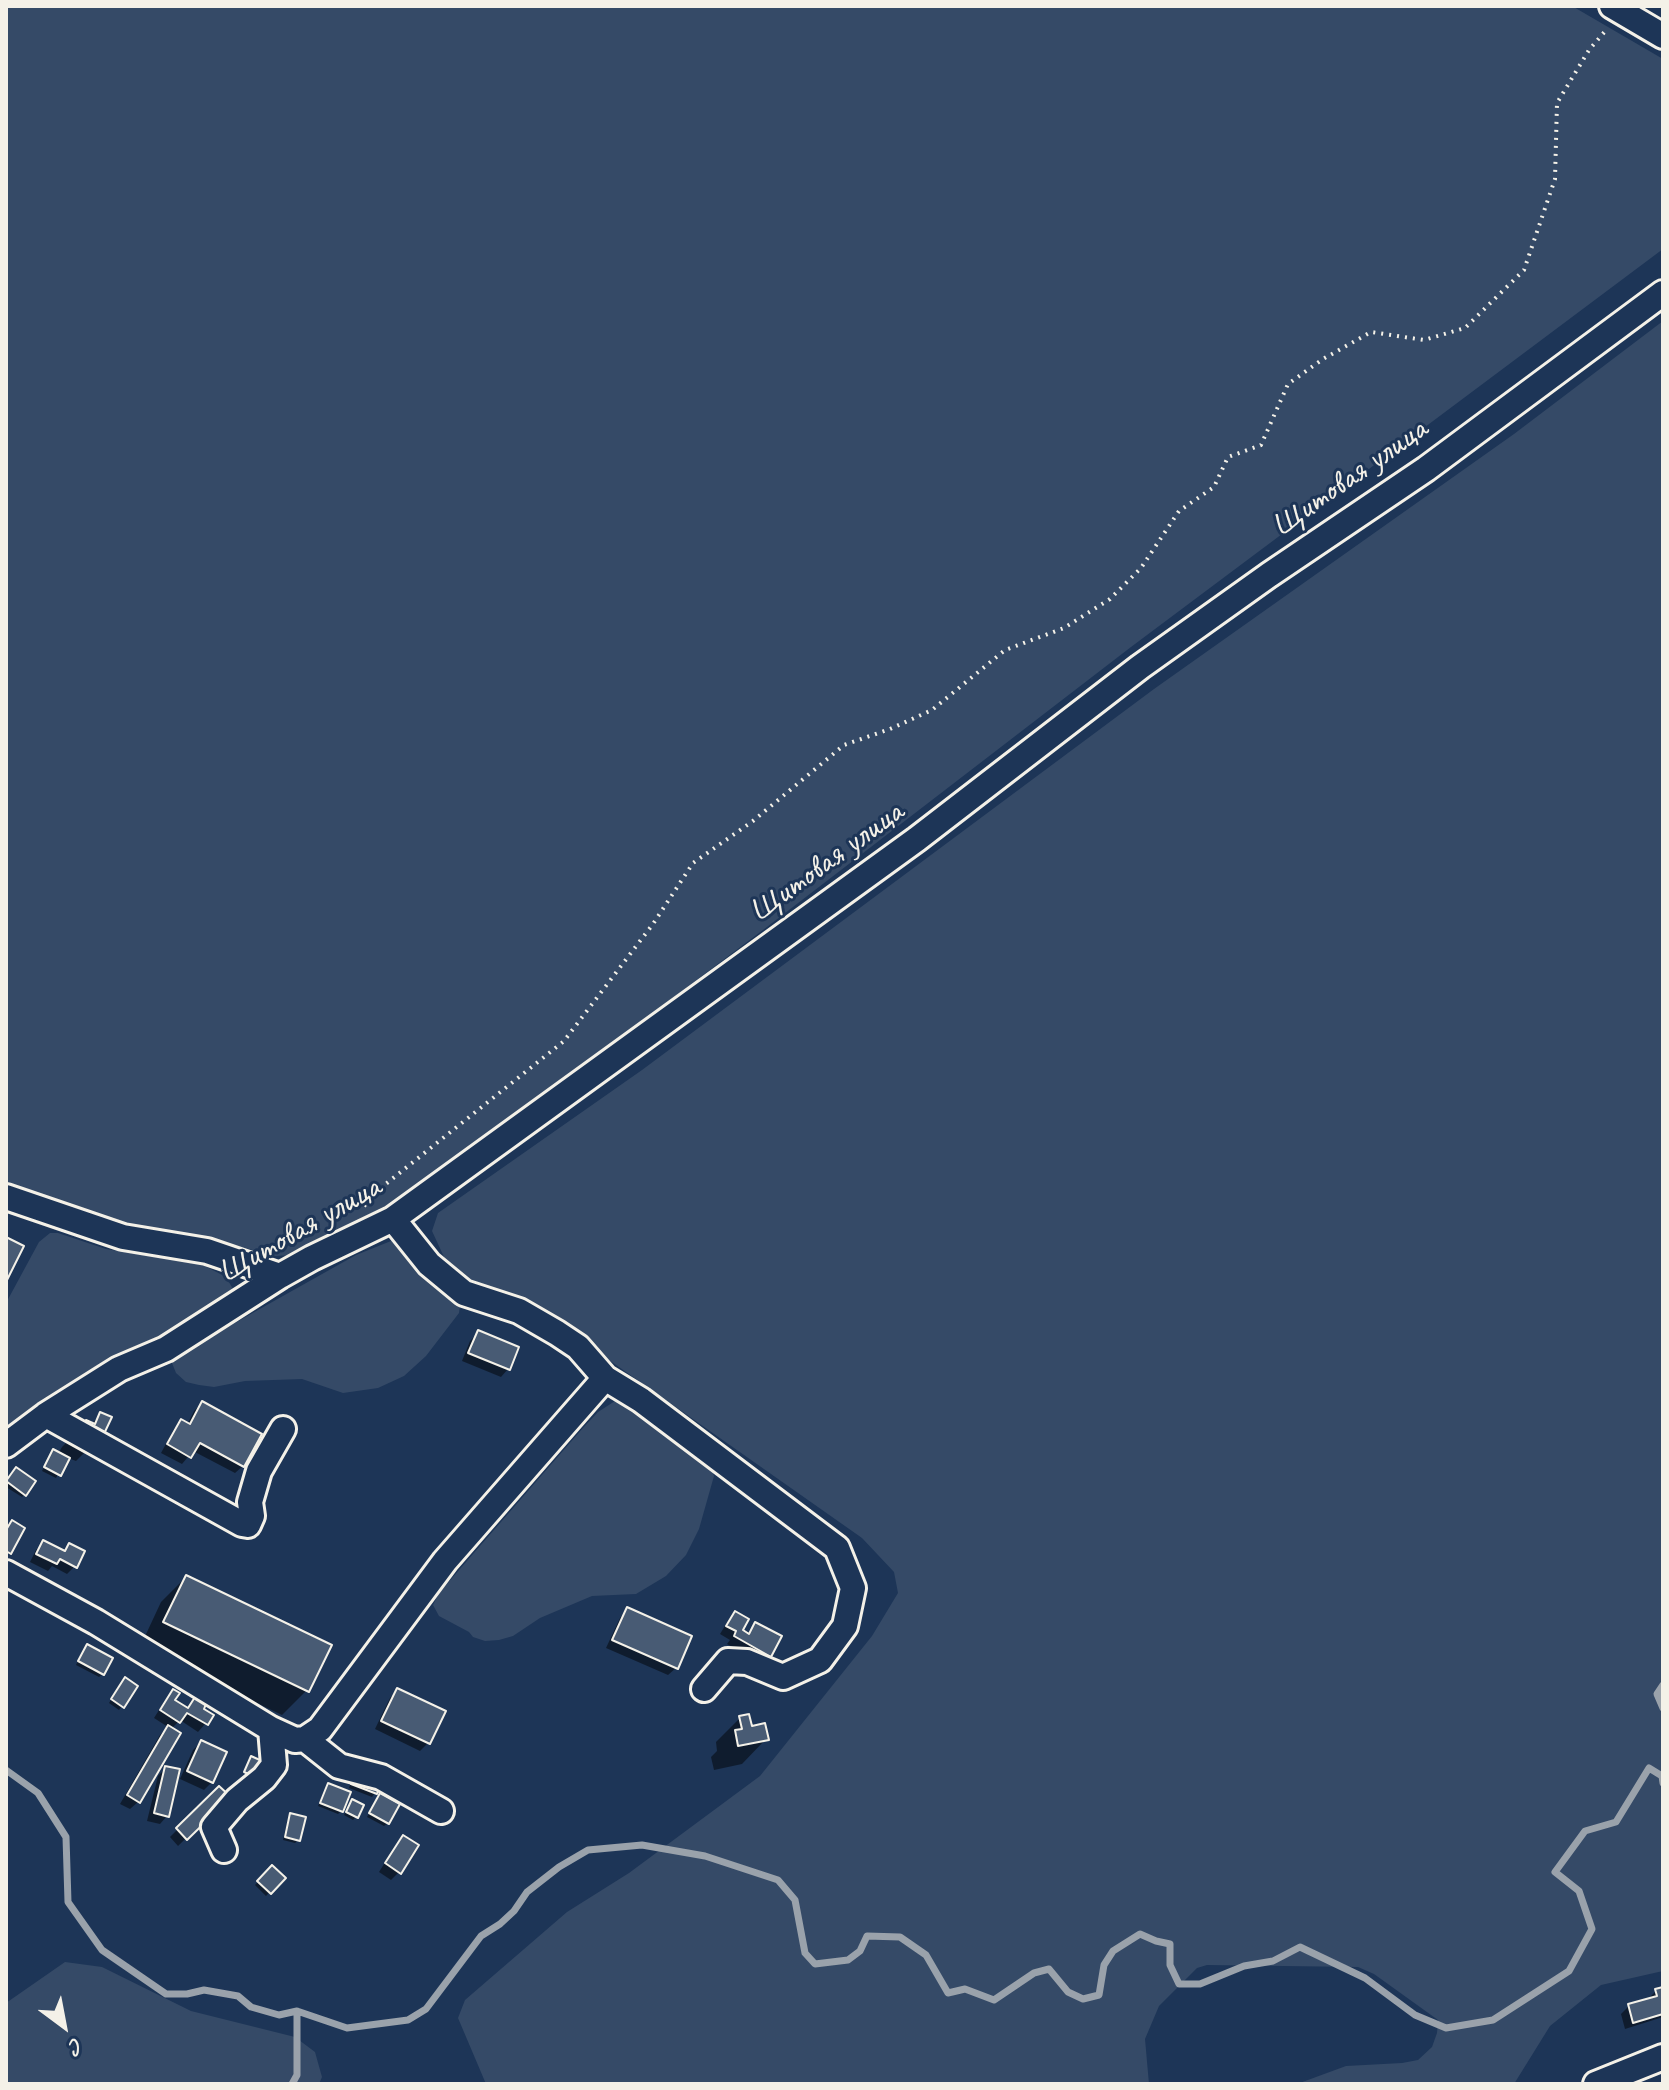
<!DOCTYPE html>
<html>
<head>
<meta charset="utf-8">
<style>
  body { margin:0 }
  #map { position:relative; width:1669px; height:2090px; overflow:hidden; background:#1d3557; font-family:Caveat,sans-serif }
  canvas { display:block }
  .frame { position:absolute; inset:0; border:8px solid #f4f1e8; pointer-events:none }
  .north { position:absolute; left:24px; top:1986px; width:80px; height:80px; -webkit-text-stroke:6px #1d3557; paint-order:stroke; rotate:148deg; font-size:22px; font-weight:700; line-height:32px; text-align:center; color:#f4f1e8 }
  .north::after { content:''; display:block; margin:auto; width:28px; height:36px; background:#f4f1e8; clip-path:polygon(50% 0,100% 100%,50% 72%,0 100%) }
</style>
</head>
<body>
<div id="map">
<canvas width="1669" height="2090"></canvas>
<div class="frame"></div>
<div class="north">С</div>
</div>
<script>
const context = document.querySelector('canvas').getContext('2d');
context.lineJoin = 'round';
function fill(path, color) { context.fillStyle = color; context.fill(path, 'evenodd'); }
const shape = rows => new Path2D(rows.map(r => 'M' + r).join(''));
function strokePath(path, color, width, dash) { context.strokeStyle = color; context.lineWidth = width; context.lineCap = dash ? 'butt' : 'round'; context.setLineDash(dash || []); context.stroke(path); }
function write(font, color, halo, rows, align = 'center') {
  context.font = font + ' Caveat,sans-serif'; context.lineWidth = 6; context.setLineDash([]); context.textBaseline = 'middle'; context.strokeStyle = halo; context.fillStyle = color; for (const [text, x, y, turn = 0] of rows) {
    context.save(); context.translate(x, y); context.rotate((+turn || 0) * Math.PI / 180); context.textAlign = isNaN(turn) ? turn : align; if (halo) context.strokeText(text, 0, 0); context.fillText(text, 0, 0); context.restore();
  }
}
const green = shape([
  [6,6,1572,6,1663,59,1663,249,1131,647,763,930,392,1209,293,1255,275,1256,227,1243,87,1218,6,1184],
  [1663,321,1663,1971,1601,1985,1550,2026,1514,2084,1297,2084,1346,2066,1402,2063,1418,2060,1432,2047,1437,2033,1438,2020,1374,1974,1358,1967,1207,1965,1197,1968,1159,2006,1145,2039,1149,2084,486,2084,458,2018,465,2000,567,1912,629,1873,760,1776,872,1636,898,1593,894,1572,862,1538,599,1353,577,1330,533,1303,471,1281,444,1257,432,1231,438,1213,642,1070,1154,689,1514,434],
  [50,1233,58,1233,106,1249,203,1265,226,1277,233,1289,226,1300,162,1336,111,1356,6,1431,6,1303,39,1242],
  [391,1241,398,1241,425,1272,460,1305,459,1313,426,1356,404,1376,378,1388,343,1393,302,1379,245,1381,214,1387,199,1385,186,1382,176,1373,172,1363,176,1356,356,1255],
  [615,1401,639,1413,711,1468,714,1476,699,1529,686,1555,666,1576,636,1594,592,1596,540,1618,513,1636,499,1640,485,1641,473,1637,469,1632,439,1616,433,1605,439,1593,582,1429,598,1412],
  [65,1962,102,1967,191,2011,295,2037,315,2052,322,2077,319,2084,6,2084,6,2003]
]);
const shadow = shape([
  [478,1333,508,1369,501,1377,462,1361,470,1341],
  [202,1403,243,1466,235,1473,193,1451,182,1464,161,1453,174,1429,181,1421,187,1425,194,1411],
  [101,1415,100,1437,76,1461,68,1458,56,1478,42,1471,50,1455,58,1454,62,1447,87,1422,91,1424],
  [13,1473,25,1494,22,1497,6,1487,6,1483],
  [44,1542,63,1552,70,1546,75,1566,67,1574,52,1566,48,1571,30,1562,36,1550],
  [186,1577,307,1690,282,1715,140,1647,161,1602],
  [627,1610,676,1668,668,1675,606,1648,620,1618],
  [735,1613,740,1631,746,1635,756,1624,769,1655,761,1663,727,1644,730,1640,720,1634,728,1621],
  [84,1649,103,1674,99,1677,76,1665],
  [122,1683,122,1706,119,1710,109,1703],
  [398,1690,443,1712,428,1743,420,1751,375,1729,390,1698],
  [173,1692,173,1700,187,1709,196,1700,201,1709,212,1716,198,1732,180,1720,171,1729,138,1802,130,1809,120,1804,160,1735,168,1727,154,1718,166,1699],
  [740,1718,766,1739,742,1764,714,1770,711,1757,717,1751,716,1742],
  [201,1742,212,1782,204,1790,180,1779,193,1750],
  [166,1768,167,1816,160,1824,147,1821,158,1776],
  [353,1776,375,1793,372,1797,349,1788],
  [329,1785,341,1811,338,1814,318,1806],
  [219,1788,228,1797,178,1846,170,1837],
  [380,1795,388,1823,384,1826,367,1817],
  [352,1802,356,1817,353,1820,344,1815],
  [291,1815,298,1840,295,1843,283,1840,288,1819],
  [404,1837,399,1872,391,1880,379,1872,396,1845],
  [272,1867,283,1878,266,1896,255,1885],
  [1663,1989,1663,2017,1625,2029,1621,2014,1629,2006,1648,1999,1656,1991]
]);
const stream = shape([
  [1663,1685,1657,1694,1663,1708],
  [6,1770,38,1793,66,1837,68,1902,102,1950,166,1994,187,1994,204,1990,238,1996,251,2007,279,2015,297,2011,347,2028,408,2020,426,2009,481,1936,500,1924,514,1911,527,1892,559,1867,588,1850,642,1845,705,1856,778,1880,795,1900,805,1953,815,1964,848,1960,860,1951,867,1936,900,1937,926,1955,948,1993,965,1989,994,2000,1034,1973,1049,1969,1068,1992,1083,1999,1099,1995,1104,1965,1113,1951,1140,1934,1156,1941,1170,1944,1170,1965,1179,1984,1200,1984,1244,1966,1273,1961,1300,1947,1365,1978,1415,2015,1446,2028,1493,2020,1569,1971,1592,1929,1579,1891,1555,1872,1585,1831,1616,1822,1649,1768,1662,1776,1663,1783],
  [292,2084,297,2075,297,2011]
]);
const building = shape([
  [6,1237,24,1246,6,1282,6,1237],
  [478,1330,519,1347,510,1370,468,1353,478,1330],
  [202,1401,262,1434,244,1467,200,1443,191,1458,167,1444,181,1419,190,1424,202,1401],
  [100,1412,112,1417,102,1438,82,1428,86,1420,95,1424,100,1412],
  [53,1449,70,1458,61,1476,44,1467,53,1449],
  [16,1467,36,1481,26,1496,6,1481,16,1467],
  [12,1520,25,1528,11,1554,6,1551,6,1530,12,1520],
  [43,1540,65,1551,69,1543,85,1551,77,1568,60,1559,57,1564,36,1554,43,1540],
  [186,1575,332,1645,309,1692,163,1622,186,1575],
  [627,1607,692,1636,678,1669,612,1640,627,1607],
  [735,1611,749,1619,743,1630,749,1634,755,1622,782,1636,771,1657,734,1636,736,1631,726,1626,735,1611],
  [87,1644,113,1658,104,1675,78,1661,87,1644],
  [125,1677,138,1686,124,1708,111,1699,125,1677],
  [397,1688,446,1711,430,1744,381,1721,397,1688],
  [173,1689,180,1693,175,1700,188,1708,195,1697,206,1704,204,1709,214,1715,208,1725,187,1713,180,1723,160,1710,173,1689],
  [749,1714,752,1726,765,1723,769,1740,738,1746,735,1730,742,1729,739,1716,749,1714],
  [168,1725,181,1733,140,1803,127,1795,168,1725],
  [201,1740,227,1752,213,1783,187,1771,201,1740],
  [251,1756,262,1761,255,1777,244,1772,251,1756],
  [165,1766,180,1769,169,1817,154,1813,165,1766],
  [356,1770,382,1781,377,1794,351,1784,356,1770],
  [328,1783,351,1792,343,1812,320,1803,328,1783],
  [219,1786,231,1797,187,1840,176,1828,219,1786],
  [380,1793,400,1804,389,1824,369,1813,380,1793],
  [352,1799,364,1805,358,1818,346,1812,352,1799],
  [290,1813,306,1817,300,1841,285,1837,290,1813],
  [403,1835,419,1845,401,1874,385,1863,403,1835],
  [272,1865,286,1878,271,1894,257,1881,272,1865],
  [1663,1987,1663,2014,1633,2023,1628,2004,1657,1996,1655,1989,1663,1987]
]);
const path = shape([
  [364,1206,382,1187,564,1041,653,924,693,863,753,821,844,745,890,729,932,710,1005,650,1064,628,1110,599,1141,568,1179,511,1214,487,1228,457,1261,445,1288,384,1323,359,1371,332,1424,340,1465,328,1524,270,1555,179,1557,103,1589,50,1607,29]
]);
const minor = shape([
  [1612,6,1663,36],
  [6,1197,123,1237,207,1251,280,1276],
  [393,1219,429,1264,464,1293,519,1311,557,1333,578,1347,605,1378,641,1400,837,1548,853,1588,845,1626,820,1660,783,1677,747,1662,728,1661,704,1689],
  [46,1415,242,1524,248,1525,252,1516,250,1502,259,1471,283,1429],
  [6,1445,46,1415,119,1369,166,1349,280,1276,312,1258,393,1219,917,839,1140,667,1269,575,1426,469,1663,293],
  [6,1573,96,1622,271,1729,295,1740,305,1739,320,1729,445,1561,605,1378],
  [305,1739,339,1766,381,1777,441,1811],
  [224,1850,214,1827,237,1800,264,1778,274,1765,271,1729],
  [1596,2084,1663,2057]
]);
const streetNames = [
  ["Щитовая улица",1350,478,-35],
  ["Щитовая улица",827,862,-36],
  ["Щитовая улица",300,1230,-30]
];
fill(green, '#354a67');
fill(shadow, '#0007');
strokePath(stream, '#9aa2ab', 7);
fill(building, '#485b74');
strokePath(building, '#f4f1e8', 2);
strokePath(minor, '#f4f1e8', 30);
strokePath(path, '#f4f1e8', 4, [2, 6]);
strokePath(minor, '#1d3557', 24);
write('34px', '#f4f1e8', '#1d3557', streetNames);
</script>
</body>
</html>
